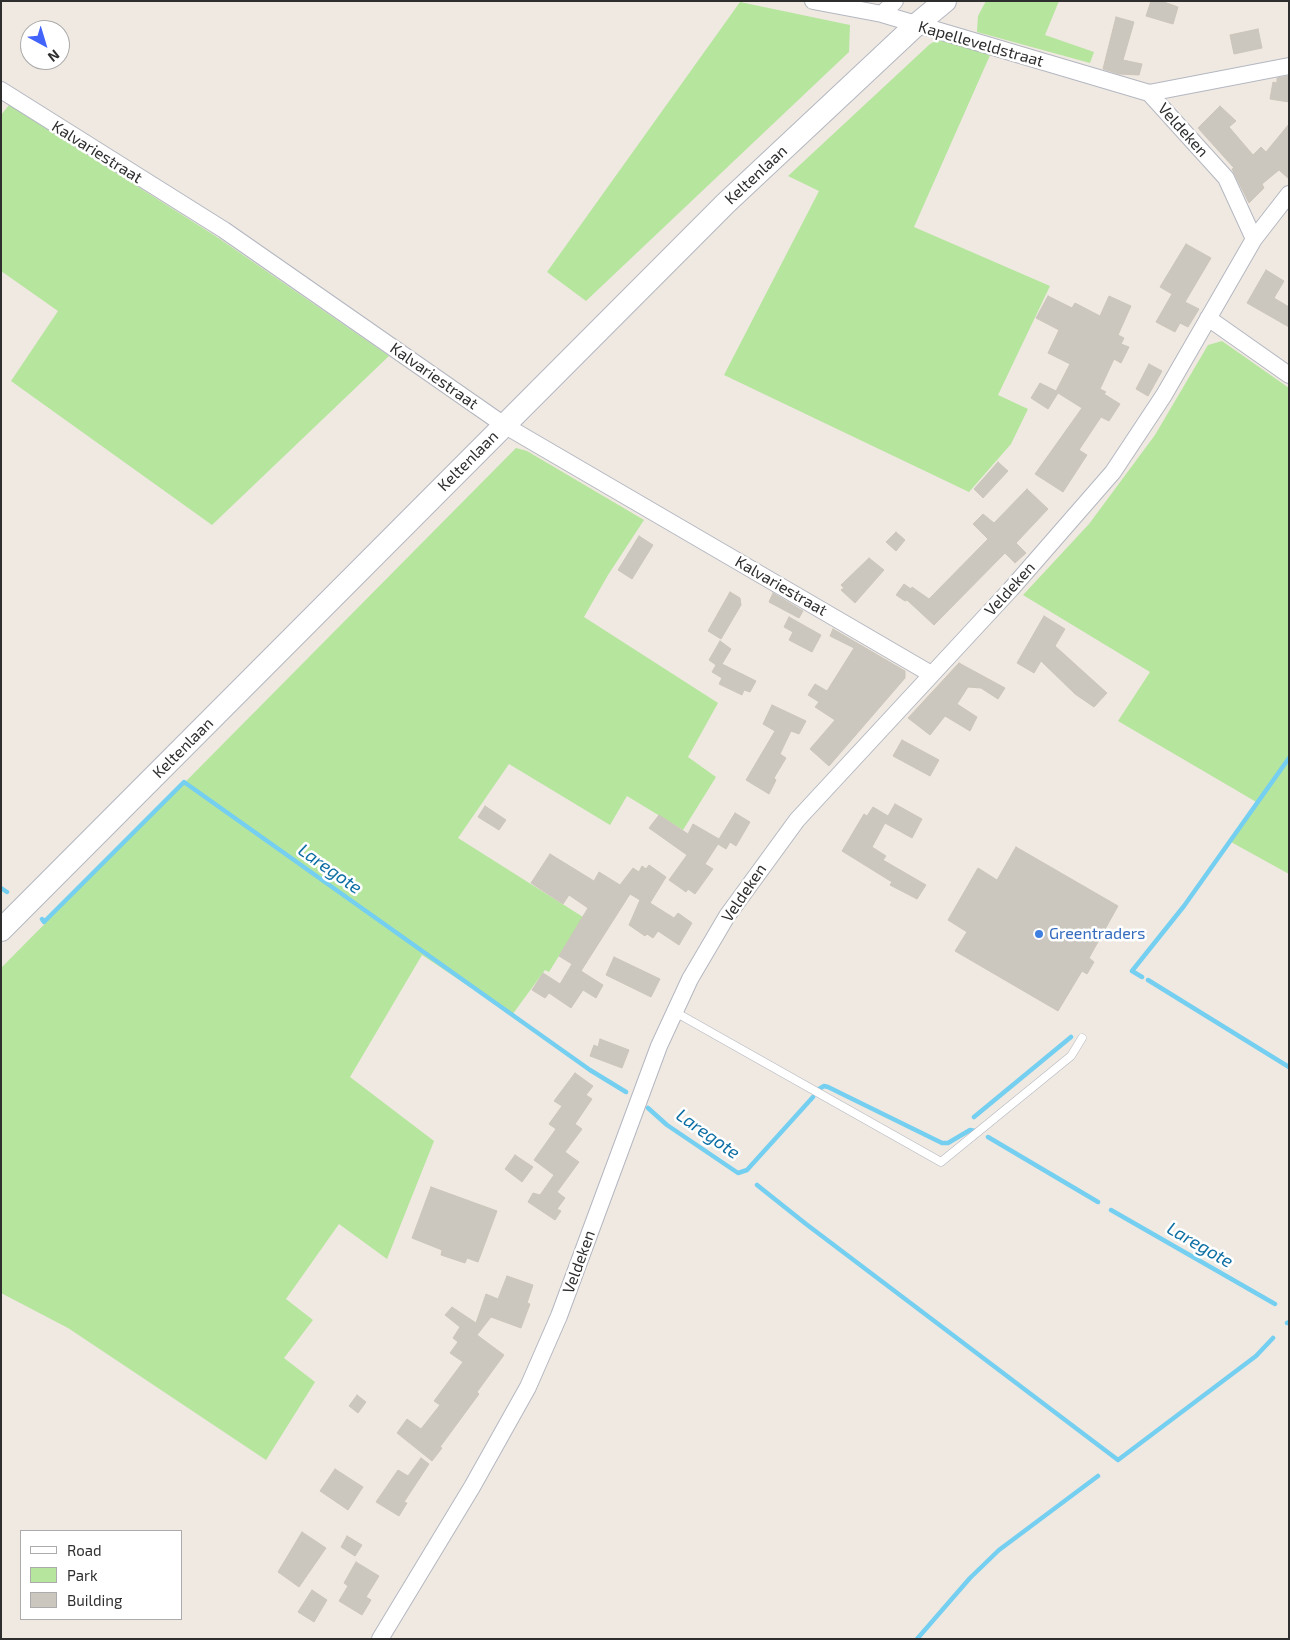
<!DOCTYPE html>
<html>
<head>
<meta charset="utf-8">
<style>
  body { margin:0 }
  #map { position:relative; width:1290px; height:1640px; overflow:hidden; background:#efe9e1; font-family:"Exo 2",sans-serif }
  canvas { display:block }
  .frame { position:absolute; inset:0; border:2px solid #2e2e2e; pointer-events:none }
  .legend { position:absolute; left:20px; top:1530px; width:162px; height:90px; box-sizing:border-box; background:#fff; border:1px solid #ababab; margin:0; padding:6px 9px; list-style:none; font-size:15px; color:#2e2e2e }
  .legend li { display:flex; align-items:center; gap:10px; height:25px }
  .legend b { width:25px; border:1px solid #ababab }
  .north { position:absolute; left:20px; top:20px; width:50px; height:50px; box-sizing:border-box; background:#fff; border:1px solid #ababab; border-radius:50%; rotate:141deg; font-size:14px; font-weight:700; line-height:20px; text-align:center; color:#2e2e2e }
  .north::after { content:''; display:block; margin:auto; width:18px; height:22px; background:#4264fb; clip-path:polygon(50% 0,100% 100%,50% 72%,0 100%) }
</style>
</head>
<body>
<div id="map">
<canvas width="1290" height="1640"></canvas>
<div class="frame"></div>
<ul class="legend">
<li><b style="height:6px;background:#fff"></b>Road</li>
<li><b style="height:14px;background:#b6e59e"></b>Park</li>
<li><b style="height:14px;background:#cbc7bf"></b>Building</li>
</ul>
<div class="north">N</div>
</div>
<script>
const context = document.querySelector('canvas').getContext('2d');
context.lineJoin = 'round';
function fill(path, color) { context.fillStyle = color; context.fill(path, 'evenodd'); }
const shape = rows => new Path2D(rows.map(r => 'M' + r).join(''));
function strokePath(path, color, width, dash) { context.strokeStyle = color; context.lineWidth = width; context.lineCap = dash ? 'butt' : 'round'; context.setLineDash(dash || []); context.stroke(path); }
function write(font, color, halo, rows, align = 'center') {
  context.font = font + ' "Exo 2",sans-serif'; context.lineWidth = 5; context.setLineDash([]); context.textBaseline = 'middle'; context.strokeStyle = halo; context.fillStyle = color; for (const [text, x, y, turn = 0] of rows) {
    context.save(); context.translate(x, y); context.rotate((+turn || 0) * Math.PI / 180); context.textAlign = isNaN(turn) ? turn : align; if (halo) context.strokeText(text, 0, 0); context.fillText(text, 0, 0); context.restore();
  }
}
const green = shape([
  [986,1,1059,1,1045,35,1094,52,1090,63,977,32,978,16],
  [740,2,850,25,849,52,586,301,547,272],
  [941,38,991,53,914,227,1050,286,998,395,1028,409,1011,444,969,492,724,375,819,191,788,176,930,44],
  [9,105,217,237,389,356,212,525,11,381,58,311,1,271,1,115],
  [1222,341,1289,388,1289,874,1231,842,1258,803,1118,721,1150,672,1023,595,1089,524,1155,435,1208,345],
  [516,448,527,451,644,520,608,575,584,617,718,703,688,757,716,777,683,830,627,796,610,825,509,764,458,838,583,917,549,972,545,970,512,1015,422,955,350,1077,434,1141,387,1259,339,1224,286,1299,313,1320,284,1358,315,1382,266,1460,68,1328,1,1293,1,968]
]);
const stream = shape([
  [1,888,7,892],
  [42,919,44,922,184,782,590,1070,626,1092],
  [1142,977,1132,971,1184,906,1289,758],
  [1148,980,1289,1067],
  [819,1089,824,1086,828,1087,942,1143,948,1143,970,1130,975,1131],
  [648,1108,667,1125,738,1173,747,1170,813,1097],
  [974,1117,1071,1037],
  [988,1137,1098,1202],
  [757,1185,806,1224,1118,1460,1256,1356,1273,1338],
  [1111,1210,1275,1304],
  [1287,1323,1289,1322],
  [917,1639,970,1578,999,1550,1098,1476]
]);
const building = shape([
  [1151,1,1161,1,1178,7,1173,24,1146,16,1151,1],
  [1116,17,1134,22,1123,60,1142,64,1139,75,1119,74,1103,69,1116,17],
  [1258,29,1262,48,1234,54,1230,35,1258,29],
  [1289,76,1289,102,1270,99,1273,82,1277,83,1277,78,1289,76],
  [1220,106,1236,121,1229,127,1253,155,1261,147,1266,152,1289,124,1289,179,1279,170,1262,184,1264,188,1249,203,1232,169,1234,168,1198,128,1220,106],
  [1186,244,1211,258,1185,302,1199,309,1188,327,1180,323,1175,332,1156,322,1172,294,1160,287,1186,244],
  [1266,270,1284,281,1274,298,1289,307,1289,327,1247,303,1266,270],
  [1048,296,1072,308,1075,303,1100,316,1109,296,1131,306,1118,335,1124,338,1121,344,1129,347,1121,363,1114,359,1100,389,1106,392,1104,394,1120,404,1109,421,1101,417,1079,450,1087,455,1063,492,1035,474,1082,408,1058,393,1048,409,1031,398,1040,383,1056,391,1070,364,1048,353,1059,330,1036,318,1048,296],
  [1149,364,1162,371,1148,396,1136,389,1149,364],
  [998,462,1008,471,983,498,974,489,998,462],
  [1027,489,1048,509,1016,543,1026,553,1015,563,1005,553,934,625,907,600,905,601,896,595,904,584,911,589,912,587,929,599,988,539,973,524,983,514,994,523,1027,489],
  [896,532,905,540,896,551,886,542,896,532],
  [639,536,653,545,632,579,618,570,639,536],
  [869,558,884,570,855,603,841,590,844,588,841,585,869,558],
  [730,592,740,598,741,605,721,639,708,631,730,592],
  [773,593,803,611,799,618,769,602,773,593],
  [1044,616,1065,629,1055,646,1107,693,1094,707,1075,694,1041,661,1034,673,1017,663,1044,616],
  [789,617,821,635,812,652,789,640,793,632,784,627,789,617],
  [833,629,905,671,905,678,829,766,810,749,835,720,815,707,819,702,808,695,815,684,827,691,854,648,830,636,833,629],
  [720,641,731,649,722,664,756,681,750,692,744,690,742,695,719,684,722,678,712,672,716,665,709,660,720,641],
  [959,663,1005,688,998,699,981,688,968,687,957,704,977,717,970,731,945,716,930,735,908,718,959,663],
  [772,705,806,721,799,734,791,731,780,754,786,758,774,778,776,780,769,794,746,780,775,731,763,724,772,705],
  [902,740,939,760,930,776,893,756,902,740],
  [895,804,922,819,912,838,885,823,872,847,886,856,883,860,926,885,917,899,890,885,892,882,842,851,864,814,867,816,873,807,888,816,895,804],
  [485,806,506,820,499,830,478,817,485,806],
  [735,813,750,822,736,846,730,842,726,849,718,844,705,864,713,869,695,894,688,889,686,892,669,880,687,855,649,828,659,815,688,834,693,824,719,839,735,813],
  [1016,847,1118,906,1089,958,1094,962,1087,974,1082,971,1058,1011,955,951,967,932,948,920,978,868,997,880,1016,847],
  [550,854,594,881,599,872,620,885,633,868,639,872,642,866,646,869,649,865,666,877,650,903,674,918,678,913,692,923,679,945,658,931,653,938,647,934,645,936,629,925,640,900,630,894,581,971,603,985,596,998,583,990,571,1008,549,993,545,998,532,990,543,973,560,984,572,964,559,956,588,908,569,895,563,904,531,883,550,854],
  [614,957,660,979,651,997,606,975,614,957],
  [600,1039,629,1050,622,1068,590,1056,594,1045,598,1047,600,1039],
  [575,1073,593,1086,586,1095,592,1099,575,1124,582,1129,565,1152,579,1162,557,1192,565,1198,557,1209,561,1211,555,1220,528,1202,533,1193,540,1195,554,1175,534,1160,556,1129,549,1124,562,1106,554,1101,575,1073],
  [515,1155,533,1167,522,1182,505,1169,515,1155],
  [431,1187,497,1211,478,1262,467,1258,465,1263,441,1255,442,1250,412,1238,431,1187],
  [507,1276,533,1285,527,1303,530,1304,521,1328,491,1317,477,1335,504,1355,477,1392,479,1394,440,1447,442,1448,432,1461,397,1433,407,1419,421,1429,440,1405,434,1401,463,1362,450,1353,458,1342,453,1338,460,1327,445,1315,452,1307,476,1323,486,1294,498,1299,507,1276],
  [357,1395,366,1402,358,1413,349,1406,357,1395],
  [421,1458,429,1464,404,1502,407,1503,399,1516,376,1502,398,1470,408,1476,421,1458],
  [335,1469,363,1487,348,1510,320,1491,335,1469],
  [302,1532,326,1548,299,1587,278,1572,302,1532],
  [347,1536,362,1545,355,1556,341,1547,347,1536],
  [356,1562,379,1576,366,1597,371,1600,362,1615,339,1601,348,1586,344,1583,356,1562],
  [312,1590,327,1600,314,1622,298,1612,312,1590]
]);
const service = shape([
  [675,1012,941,1162,1071,1056,1082,1038]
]);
const minor = shape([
  [813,1,882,14,1149,93,1289,66],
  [882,14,895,1],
  [1,90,224,230,504,425,931,674],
  [1149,93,1226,178,1254,239],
  [1208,318,1289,375],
  [380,1639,472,1487,528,1387,559,1316,659,1046,690,979,727,916,797,820,1011,589,1113,472,1164,395,1254,239,1289,194]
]);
const secondary = shape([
  [1,930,726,203,916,25,945,1]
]);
const markers = [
  [1039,934,5,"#3f7fe0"]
];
const streetNames = [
  ["Kapelleveldstraat",981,44,16],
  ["Veldeken",1183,130,48],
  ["Kalvariestraat",97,152,32],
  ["Keltenlaan",756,175,-43],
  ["Kalvariestraat",434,376,35],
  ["Keltenlaan",468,461,-45],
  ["Kalvariestraat",781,586,30],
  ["Veldeken",1010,589,-48],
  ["Keltenlaan",183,748,-45],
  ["Veldeken",744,893,-56],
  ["Veldeken",579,1262,-70]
];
const shopNames = [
  ["Greentraders",1049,934]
];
const waterNames = [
  ["Laregote",330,869,35],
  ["Laregote",708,1134,35],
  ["Laregote",1200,1245,30]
];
fill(green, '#b6e59e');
strokePath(stream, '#75cff0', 4.5);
fill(building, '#cbc7bf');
strokePath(building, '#cbc5ba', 1);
strokePath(service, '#b4b7c1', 9);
strokePath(minor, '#b4b7c1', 18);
strokePath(secondary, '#b4b7c1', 24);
strokePath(service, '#fff', 8);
strokePath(minor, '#fff', 16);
strokePath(secondary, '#fff', 22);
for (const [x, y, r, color] of markers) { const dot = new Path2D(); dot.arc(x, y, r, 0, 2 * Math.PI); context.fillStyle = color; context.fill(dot); strokePath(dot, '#fff', 2); }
write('16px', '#2e2e2e', '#fff', streetNames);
write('16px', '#366cbe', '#fff', shopNames, 'left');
write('italic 18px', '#0d6fa3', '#fff', waterNames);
</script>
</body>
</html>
